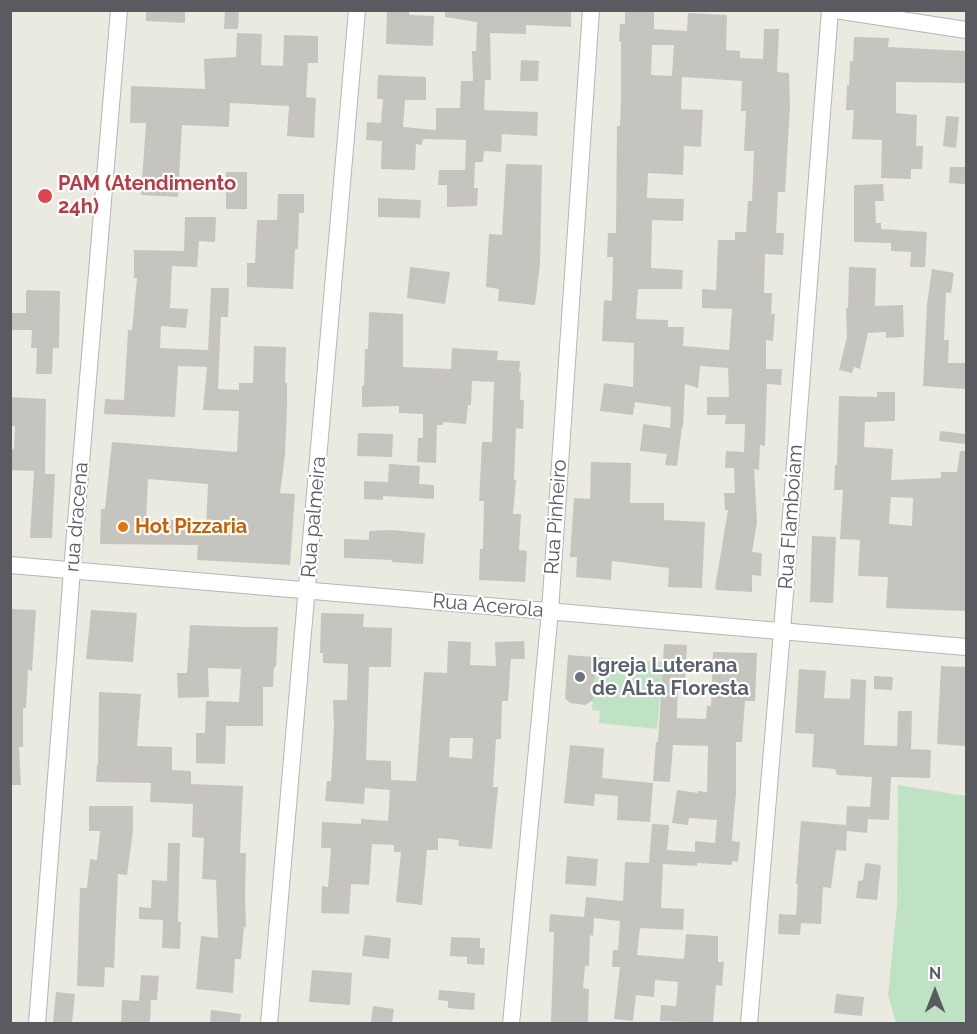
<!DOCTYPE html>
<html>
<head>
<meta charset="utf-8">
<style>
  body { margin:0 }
  #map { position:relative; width:977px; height:1034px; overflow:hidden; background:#ebeae1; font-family:Raleway,sans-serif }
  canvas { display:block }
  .frame { position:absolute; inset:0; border:12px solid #595b60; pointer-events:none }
  .north { position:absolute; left:905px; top:962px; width:60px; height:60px; -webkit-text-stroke:4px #fff; paint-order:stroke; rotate:0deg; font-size:16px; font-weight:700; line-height:24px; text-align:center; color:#595b60 }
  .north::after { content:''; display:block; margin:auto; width:21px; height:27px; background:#595b60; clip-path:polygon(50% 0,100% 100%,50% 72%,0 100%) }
</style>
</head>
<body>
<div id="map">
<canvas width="977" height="1034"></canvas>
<div class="frame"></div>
<div class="north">N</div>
</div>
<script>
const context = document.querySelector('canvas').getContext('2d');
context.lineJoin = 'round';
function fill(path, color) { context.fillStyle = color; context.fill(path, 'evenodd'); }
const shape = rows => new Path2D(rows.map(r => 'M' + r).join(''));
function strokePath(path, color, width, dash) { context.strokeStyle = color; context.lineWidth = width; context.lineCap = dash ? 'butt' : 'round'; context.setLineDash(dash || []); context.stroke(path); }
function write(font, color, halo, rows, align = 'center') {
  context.font = font + ' Raleway,sans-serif'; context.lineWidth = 4.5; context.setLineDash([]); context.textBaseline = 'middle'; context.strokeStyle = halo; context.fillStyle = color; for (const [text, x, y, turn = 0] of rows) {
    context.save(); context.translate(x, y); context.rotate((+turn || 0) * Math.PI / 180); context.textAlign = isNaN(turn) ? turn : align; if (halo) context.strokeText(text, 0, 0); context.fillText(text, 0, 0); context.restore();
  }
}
const green = shape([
  [595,657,663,662,657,729,599,723,600,711,592,710],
  [898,785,966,796,966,1023,896,1023,888,995,897,905]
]);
const building = shape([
  [146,10,185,10,185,23,146,21],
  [225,10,239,10,238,29,224,29],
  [387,10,409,10,409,15,434,16,433,46,386,44],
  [445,10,571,10,571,27,526,25,526,34,490,33,491,80,485,80,484,110,538,112,537,136,502,134,501,152,484,151,483,162,475,162,474,188,478,188,477,206,447,207,447,185,438,185,439,170,465,170,466,140,423,139,422,145,416,144,415,170,381,169,382,141,366,140,367,122,381,123,383,99,377,99,378,75,426,77,426,100,405,100,403,127,436,130,436,108,460,108,461,81,473,81,472,51,476,51,477,22,445,17],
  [625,10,654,10,654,29,687,31,688,13,727,15,726,50,740,51,740,58,763,59,764,29,779,29,777,72,789,73,790,107,785,192,778,192,776,233,784,233,783,255,765,254,764,293,772,293,771,314,775,314,773,341,766,340,766,369,782,369,781,385,767,384,765,446,760,445,759,470,754,469,757,522,752,552,762,553,761,576,752,575,752,592,717,590,715,588,728,510,725,510,724,493,735,493,734,468,725,468,726,451,744,452,745,424,725,424,726,415,707,415,707,397,729,397,728,368,700,366,698,388,685,384,683,427,682,427,677,466,665,465,667,454,640,451,643,424,670,428,671,407,635,402,633,415,600,411,604,383,633,387,634,343,602,341,604,300,612,301,613,257,607,257,608,233,616,233,617,126,620,126,621,100,621,42,619,41,620,24,625,24],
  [652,45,674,45,672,76,651,75],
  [682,77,742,81,741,111,746,111,744,151,754,151,752,201,748,201,746,232,735,232,735,240,718,240,716,290,702,289,702,308,732,309,729,350,683,346,684,327,668,327,668,320,636,319,638,289,682,289,683,270,651,268,652,220,683,221,684,199,647,198,648,173,683,175,684,146,701,147,703,110,681,109],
  [237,33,262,34,261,65,283,66,284,35,318,36,318,63,308,63,306,97,316,98,314,138,287,136,289,106,230,103,229,127,182,125,178,197,141,195,146,123,130,123,131,86,205,89,204,59,236,57],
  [854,37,889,38,888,47,966,51,966,83,896,82,896,113,917,115,916,146,923,146,922,169,911,169,911,179,881,178,882,140,852,139,854,110,846,110,847,85,849,85,850,61,853,61],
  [521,60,539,61,538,81,520,81],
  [946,116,959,117,956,148,943,146],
  [506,164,542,165,540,264,535,305,498,301,499,289,486,287,489,234,502,235],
  [950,167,966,167,966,184,949,183],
  [226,172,247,172,247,209,226,209],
  [883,184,884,201,875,201,876,223,881,223,881,229,927,232,925,267,910,267,911,252,891,251,891,243,854,242,854,185],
  [278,194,304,194,304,213,299,213,298,249,295,249,293,289,247,287,247,263,255,263,257,220,277,220],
  [378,198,421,200,420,218,378,217],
  [185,217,216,217,215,242,199,241,197,267,172,266,170,308,188,309,186,328,161,326,160,348,208,350,211,288,229,288,228,317,221,317,218,389,239,390,239,383,253,383,254,346,286,347,285,383,287,383,287,406,285,455,280,493,295,494,290,565,197,560,198,545,100,544,101,509,105,509,112,442,237,452,239,411,203,410,207,367,178,366,175,417,104,414,105,399,124,400,128,330,132,330,137,278,134,278,134,250,184,251],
  [148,479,208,484,206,527,185,526,185,520,146,520],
  [410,267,450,272,445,304,407,298],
  [849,267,876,268,875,306,903,305,904,337,886,338,886,332,868,333,860,369,854,367,852,373,839,370,847,337,846,308,848,308],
  [932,269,954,273,951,293,946,292,944,340,949,340,948,363,966,363,966,389,923,386,927,304],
  [26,290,60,291,59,348,53,348,52,374,36,374,37,348,31,348,32,330,10,330,10,313,26,313],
  [369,312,403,314,403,367,451,369,452,348,498,351,497,360,520,361,519,372,521,372,520,400,524,400,523,429,516,428,514,480,516,480,513,514,521,514,519,550,527,551,525,582,479,580,480,549,483,549,484,501,479,501,482,442,492,442,494,382,472,381,471,405,468,405,466,424,443,422,443,425,437,425,436,463,417,462,418,438,423,438,423,414,399,413,399,406,362,407,362,386,364,386,365,349,368,349],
  [877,392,895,392,895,421,865,422,864,447,893,449,891,480,941,478,941,472,957,472,960,451,966,451,966,611,886,608,888,577,858,576,860,540,840,539,843,490,834,490,835,465,837,465,839,396,877,397],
  [891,497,913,498,912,526,889,524],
  [10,397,46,399,45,474,55,474,52,538,30,538,34,471,10,470,10,449,14,449,15,426,10,426],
  [940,431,966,434,966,444,939,441],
  [358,433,393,434,392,457,357,456],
  [591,462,631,463,630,503,664,503,664,520,705,522,702,588,668,587,669,568,612,561,611,580,576,577,577,557,570,557,574,498,590,499],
  [389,464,420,466,419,484,434,485,434,499,383,496,383,500,364,499,364,481,388,482],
  [391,530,425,533,423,564,392,562,392,560,344,558,344,539,369,540,369,531],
  [812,536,836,537,833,603,810,602],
  [10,609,36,610,32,671,28,670,26,708,23,708,23,747,19,747,21,785,10,785],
  [91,610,137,613,133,662,86,659],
  [321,613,364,614,363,627,392,628,391,667,369,667,366,760,391,761,391,780,416,781,424,672,447,673,448,641,471,642,470,665,496,666,495,642,524,641,525,659,511,659,508,701,502,701,501,739,496,739,493,787,498,787,492,849,458,846,459,840,438,838,438,850,427,850,422,905,396,902,401,852,394,852,394,845,372,844,369,885,351,884,349,914,321,913,322,886,328,887,331,848,321,848,322,822,361,824,361,819,388,821,390,790,365,788,364,804,325,801,327,781,331,781,334,727,333,700,347,700,348,664,323,663,323,653,320,653],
  [450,738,473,738,472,759,449,757],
  [190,625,244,627,278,627,276,667,274,667,273,687,263,687,263,726,226,726,225,764,196,763,196,733,205,733,206,701,239,702,241,669,208,668,209,697,178,698,177,673,187,673],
  [664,644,687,645,685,684,678,683,677,718,706,719,707,706,711,706,713,652,757,653,755,701,745,701,742,742,736,742,736,794,732,837,732,841,740,842,738,862,732,861,732,865,697,863,697,866,663,864,661,908,684,909,683,930,640,928,637,955,684,959,686,934,718,936,718,962,724,962,722,986,716,985,713,1023,660,1021,661,1005,676,1006,678,982,655,980,654,997,636,995,633,1021,614,1019,620,967,612,967,613,950,618,950,620,921,594,918,593,936,590,935,589,966,585,966,583,988,589,989,588,1023,551,1023,554,932,549,932,550,914,584,917,586,897,623,901,625,862,649,863,652,824,669,825,667,850,695,852,695,841,715,843,717,820,689,818,688,825,672,823,677,790,698,793,698,791,707,792,708,746,673,745,670,782,653,781,656,742,658,742],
  [568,655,595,657,593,700,585,705,570,703,565,698],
  [941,666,966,667,966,746,937,744],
  [799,669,826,671,824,698,850,699,851,679,866,680,864,745,897,746,898,711,912,711,911,749,931,750,930,778,891,777,889,820,868,819,867,833,847,831,846,851,836,850,831,888,823,887,821,924,801,923,800,935,778,934,779,914,796,915,798,884,796,884,801,821,846,825,847,806,870,807,872,777,837,775,835,769,812,767,814,734,795,733],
  [874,676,893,677,892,690,874,689],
  [99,692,141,694,137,746,172,747,172,770,191,771,191,784,243,786,240,853,246,853,245,897,246,927,244,927,241,959,235,959,233,993,196,989,201,936,218,938,216,880,202,879,204,838,192,837,193,804,150,802,151,783,96,782,97,765,98,765],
  [570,745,604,748,602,778,653,783,650,822,617,820,618,796,595,794,594,806,564,803],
  [89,806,133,806,133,831,127,875,118,874,114,968,105,967,104,987,77,986,80,888,87,888,90,859,97,860,100,831,89,831],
  [168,843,180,843,178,922,181,922,180,949,162,948,163,920,139,919,139,907,151,908,152,880,167,881],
  [567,856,598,859,596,886,565,884],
  [865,863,881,865,877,900,856,898,858,881,863,880],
  [365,935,391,938,389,959,362,956],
  [451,937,480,938,480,948,485,948,484,965,467,964,467,957,450,956],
  [312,970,352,973,350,1005,309,1002],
  [141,975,159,976,157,1000,151,1000,150,1023,121,1023,122,1000,139,1001],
  [439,990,475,993,474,1010,448,1008,448,1001,438,1000],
  [56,992,75,994,72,1023,53,1023],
  [836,994,864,997,862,1016,834,1013],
  [373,1006,394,1009,392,1023,371,1023],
  [211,1010,241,1014,240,1023,210,1023]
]);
const minor = shape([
  [835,10,966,30],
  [10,565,966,647],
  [37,1024,72,570,119,10],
  [269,1024,357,10],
  [511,1024,550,611,591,10],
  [749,1024,782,631,830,10]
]);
const markers = [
  [45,196,8,"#e0444e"],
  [123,527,6,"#e8710a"],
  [580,677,6,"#6b7280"]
];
const healthNames = [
  ["PAM (Atendimento",58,184],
  ["24h)",58,207]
];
const streetNames = [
  ["rua dracena",77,517,-85],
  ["Rua palmeira",314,517,-85],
  ["Rua Pinheiro",556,517,-86],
  ["Rua Flamboiam",791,517,-86],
  ["Rua Acerola",488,606,5]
];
const foodNames = [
  ["Hot Pizzaria",135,527]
];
const worshipNames = [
  ["Igreja Luterana",592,666],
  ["de ALta Floresta",592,689]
];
fill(green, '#bfe1c4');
fill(building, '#c6c4be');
strokePath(minor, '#b3b5ba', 18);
strokePath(minor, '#fff', 16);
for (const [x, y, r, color] of markers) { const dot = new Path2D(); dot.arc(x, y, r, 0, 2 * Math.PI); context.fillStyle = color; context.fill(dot); strokePath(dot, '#fff', 2); }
write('bold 20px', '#be3a42', '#fff', healthNames, 'left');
write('20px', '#595b60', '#fff', streetNames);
write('bold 20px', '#c56008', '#fff', foodNames, 'left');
write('bold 20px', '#5b616d', '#fff', worshipNames, 'left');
</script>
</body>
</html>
